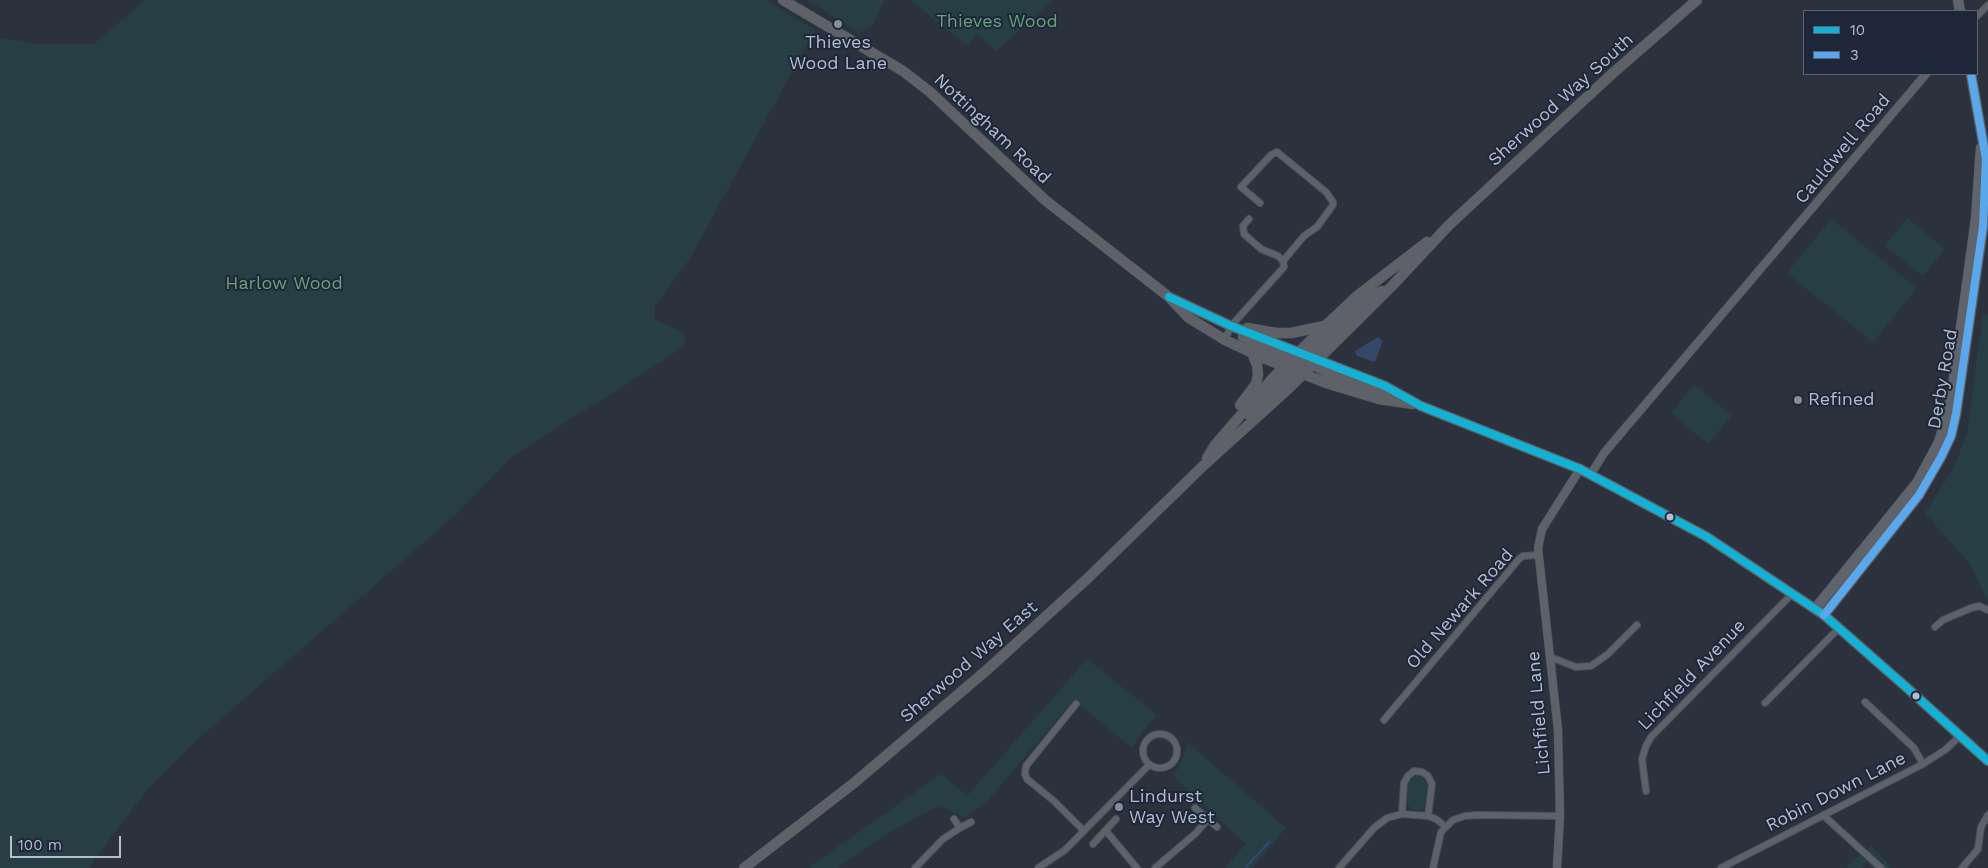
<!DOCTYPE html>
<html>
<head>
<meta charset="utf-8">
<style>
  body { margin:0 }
  #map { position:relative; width:1988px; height:868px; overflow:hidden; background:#2c323d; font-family:"Work Sans",sans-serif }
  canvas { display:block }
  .legend { position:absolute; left:1803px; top:10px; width:175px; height:65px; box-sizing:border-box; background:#1d2739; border:1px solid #5a6375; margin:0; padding:6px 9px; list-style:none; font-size:15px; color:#b6bdce }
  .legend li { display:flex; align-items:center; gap:10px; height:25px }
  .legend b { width:25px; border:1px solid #5a6375 }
  .scale { position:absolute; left:10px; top:836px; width:111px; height:22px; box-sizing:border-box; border:2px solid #b6bdce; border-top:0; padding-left:6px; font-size:15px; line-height:18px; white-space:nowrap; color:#b6bdce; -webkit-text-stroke:4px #1d2739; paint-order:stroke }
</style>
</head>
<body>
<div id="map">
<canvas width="1988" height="868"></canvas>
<ul class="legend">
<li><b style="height:6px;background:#13b2d5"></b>10</li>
<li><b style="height:6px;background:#5aa8eb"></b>3</li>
</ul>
<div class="scale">100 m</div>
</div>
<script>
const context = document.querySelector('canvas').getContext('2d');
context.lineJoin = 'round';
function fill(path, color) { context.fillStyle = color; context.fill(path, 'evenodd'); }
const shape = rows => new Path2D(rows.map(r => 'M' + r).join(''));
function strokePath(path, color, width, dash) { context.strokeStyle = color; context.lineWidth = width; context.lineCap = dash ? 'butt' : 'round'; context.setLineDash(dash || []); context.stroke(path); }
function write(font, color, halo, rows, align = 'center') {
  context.font = font + ' "Work Sans",sans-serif'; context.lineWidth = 4; context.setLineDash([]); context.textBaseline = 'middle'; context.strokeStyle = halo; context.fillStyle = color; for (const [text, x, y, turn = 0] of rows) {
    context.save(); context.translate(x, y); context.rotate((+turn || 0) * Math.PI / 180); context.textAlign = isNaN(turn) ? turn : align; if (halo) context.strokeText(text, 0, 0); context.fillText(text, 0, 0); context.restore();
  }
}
const green = shape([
  [145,0,766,0,815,30,690,258,655,306,654,319,684,333,685,344,677,351,627,384,564,423,513,456,454,516,198,739,147,790,88,868,0,868,0,38,36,44,94,44],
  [807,0,884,0,873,25,859,33],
  [910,0,1053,0,997,51,977,34,968,46],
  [1907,218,1945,249,1923,276,1885,246],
  [1831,219,1917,288,1873,342,1787,273],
  [1983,313,1988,315,1988,601,1970,564,1925,513,1953,469,1967,434],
  [1694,385,1732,415,1708,444,1671,413],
  [1087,659,1157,715,1141,733,1132,748,1074,700,988,800,965,818,939,805,885,835,837,868,808,868,941,774,967,796],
  [1187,742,1286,828,1252,868,1225,868,1246,844,1172,775,1177,770,1184,757],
  [1417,775,1422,777,1427,784,1424,807,1422,810,1415,811,1411,809,1408,805,1407,790,1410,781],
  [1871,846,1892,868,1874,868,1867,862,1861,868,1846,868,1859,855]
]);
const water = shape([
  [1378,337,1383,341,1375,362,1357,356,1355,351]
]);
const stream = shape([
  [1245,868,1269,842]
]);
const minor = shape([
  [1977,16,1988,5],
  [1260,203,1241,187,1271,155,1277,152,1326,192,1333,202,1333,205,1317,227,1304,236,1283,261],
  [1225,340,1231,326,1284,267,1283,261,1278,256,1261,249,1244,234,1243,226,1249,219],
  [1935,627,1943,620,1971,608,1979,606,1988,610],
  [1550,657,1576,667,1591,666,1608,654,1637,625],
  [1865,702,1914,748,1923,764],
  [1765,703,1839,628],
  [1076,704,1026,766,1025,774,1027,779,1054,801,1084,831],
  [1384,720,1519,559,1523,556,1538,555],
  '1143 751a17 17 0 1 1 34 0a17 17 0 1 1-34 0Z',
  [1646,791,1642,759,1646,746,1651,737,1792,594],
  [1195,808,1217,827],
  [1402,814,1404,783,1408,776,1414,771,1422,772,1428,776,1432,784,1428,816],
  [1823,815,1881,868],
  [954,819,960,828],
  [1106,831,1137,868],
  [1093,844,1116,819],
  [915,868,943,839,960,828,971,822],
  [1038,868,1065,850,1149,765],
  [1155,868,1196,833,1208,819],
  [1339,868,1374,828,1387,818,1402,814,1428,816,1436,819,1446,827],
  [1433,868,1441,832,1453,820,1465,816,1478,815,1560,816],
  [1721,868,1923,764,1945,750,1960,736],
  [1962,868,1978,849,1981,827,1988,815]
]);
const tertiary = shape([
  [1591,474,1604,453,1926,74],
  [1557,868,1560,816,1558,730,1538,548,1542,529,1580,469]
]);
const primary = shape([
  [1958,0,1960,11],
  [1815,609,1917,483,1939,442,1946,420,1952,393,1976,219,1981,148],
  [1824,615,1919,495,1941,457,1951,436,1956,414,1983,226,1986,159,1971,74]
]);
const trunk = shape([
  [783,0,903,71,930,92,1045,200,1169,297,1189,318,1225,340,1261,357,1326,383,1379,399,1413,404],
  [1169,297,1231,326,1385,386,1421,406,1580,469,1707,537,1824,615,1906,687,1988,761],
  [1247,328,1276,333,1291,333,1324,326],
  [1243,337,1295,363],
  [1308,362,1326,372,1386,396],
  [1287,365,1296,364,1308,356,1369,298,1382,291],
  [1240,405,1256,384,1258,375,1257,365,1252,353],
  [1248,414,1299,366],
  [1207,458,1215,445,1271,380,1320,331,1357,296,1427,242],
  [744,868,854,783,988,669,1088,578,1203,466,1287,390,1392,286,1449,225,1613,73,1697,0]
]);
const bus1 = shape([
  [1169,297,1231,326,1385,386,1421,406,1580,469,1707,537,1824,615,1906,687,1988,761]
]);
const bus2 = shape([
  [1824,615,1919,495,1941,457,1951,436,1956,414,1983,226,1986,159,1971,74]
]);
const markers = [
  [838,24,5,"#868c9b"],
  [1798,400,5,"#868c9b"],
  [1670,517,4.5,"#b6bdce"],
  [1916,696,4.5,"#b6bdce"],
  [1119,807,5,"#868c9b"]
];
const parkNames = [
  ["Thieves Wood",997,22],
  ["Harlow Wood",284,284]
];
const poiNames = [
  ["Thieves",838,43,"center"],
  ["Wood Lane",838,64,"center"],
  ["Refined",1808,400],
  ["Lindurst",1129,797],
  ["Way West",1129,818]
];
const streetNames = [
  ["Sherwood Way South",1561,100,-42],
  ["Nottingham Road",992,129,43],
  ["Cauldwell Road",1843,149,-50],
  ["Derby Road",1943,379,-80],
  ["Old Newark Road",1460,609,-49],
  ["Sherwood Way East",969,662,-41],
  ["Lichfield Avenue",1692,675,-46],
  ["Lichfield Lane",1539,713,-95],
  ["Robin Down Lane",1836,792,-27]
];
fill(green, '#273e45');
fill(water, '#354769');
strokePath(stream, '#354769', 2.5);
strokePath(minor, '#4a4f57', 8);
strokePath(tertiary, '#4a4f57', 9);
strokePath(primary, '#4a4f59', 11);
strokePath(trunk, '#494e58', 11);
strokePath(minor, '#5d616a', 6);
strokePath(tertiary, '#5d616a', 8);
strokePath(primary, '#5f636c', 10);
strokePath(trunk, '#5e6268', 10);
strokePath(bus1, '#13b2d5', 8);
strokePath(bus2, '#5aa8eb', 8);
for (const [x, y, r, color] of markers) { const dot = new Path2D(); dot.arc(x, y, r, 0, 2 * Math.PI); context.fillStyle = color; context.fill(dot); strokePath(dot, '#1d2739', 2); }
write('18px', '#6ba17b', '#1d2739', parkNames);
write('18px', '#b6bdce', '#1d2739', poiNames, 'left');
write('18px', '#b6bdce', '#1d2739', streetNames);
</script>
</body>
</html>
